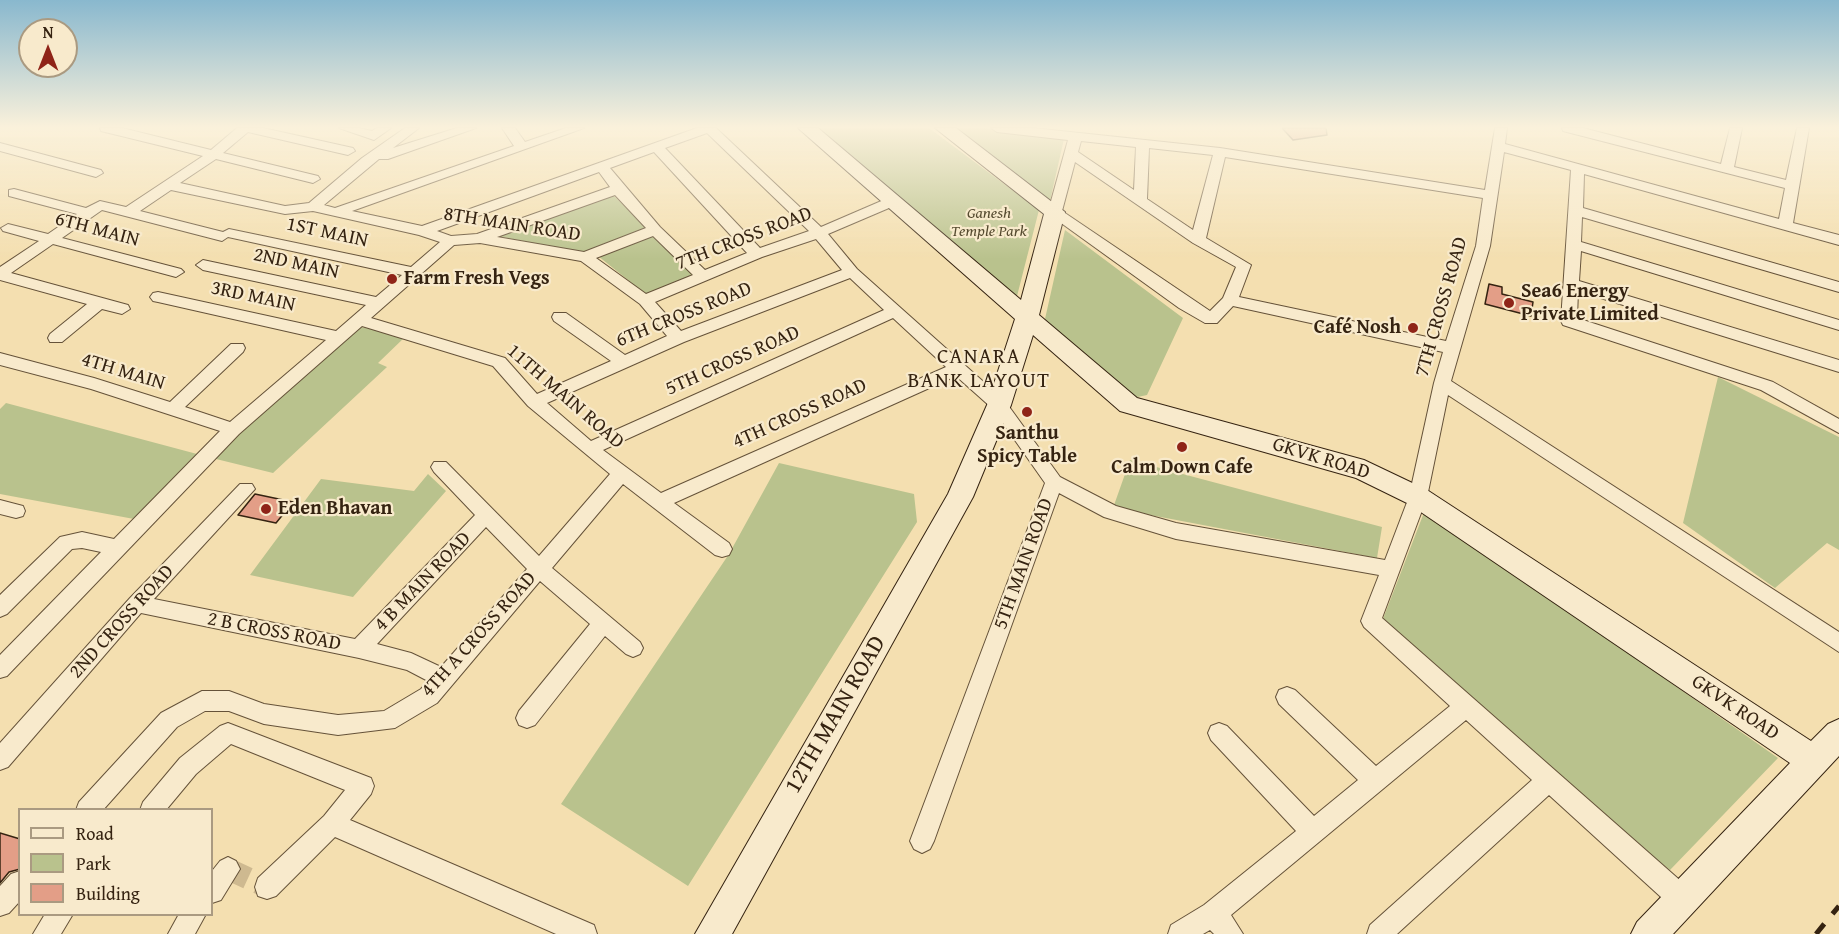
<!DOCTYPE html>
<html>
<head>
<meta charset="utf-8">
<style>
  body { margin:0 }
  #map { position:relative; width:1839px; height:934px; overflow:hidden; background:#f4dfb0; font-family:"Gentium Book Plus",serif }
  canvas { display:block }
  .legend { position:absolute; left:18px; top:808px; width:195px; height:108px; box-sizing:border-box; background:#f8eacc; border:2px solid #aa9a81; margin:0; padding:8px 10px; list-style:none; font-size:18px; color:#352311 }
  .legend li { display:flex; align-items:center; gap:12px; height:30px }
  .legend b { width:30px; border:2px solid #aa9a81 }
  .north { position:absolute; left:18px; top:18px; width:60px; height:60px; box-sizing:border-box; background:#f8eacc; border:2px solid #aa9a81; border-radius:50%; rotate:0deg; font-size:16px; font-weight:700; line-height:24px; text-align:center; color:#352311 }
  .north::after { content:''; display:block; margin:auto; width:21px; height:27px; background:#8f2418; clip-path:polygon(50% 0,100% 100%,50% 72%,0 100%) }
</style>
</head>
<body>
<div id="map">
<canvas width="1839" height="934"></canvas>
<ul class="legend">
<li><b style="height:8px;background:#f8eacc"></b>Road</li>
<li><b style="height:16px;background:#b9c28d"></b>Park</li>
<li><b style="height:16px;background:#e39e87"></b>Building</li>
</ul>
<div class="north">N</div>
</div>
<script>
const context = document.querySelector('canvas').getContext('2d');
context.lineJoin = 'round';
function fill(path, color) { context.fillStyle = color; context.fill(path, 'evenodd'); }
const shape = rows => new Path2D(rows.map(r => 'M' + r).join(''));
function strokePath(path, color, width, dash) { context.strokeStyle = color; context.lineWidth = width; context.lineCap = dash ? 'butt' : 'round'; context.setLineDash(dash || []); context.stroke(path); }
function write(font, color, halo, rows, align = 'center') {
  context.font = font + ' "Gentium Book Plus",serif'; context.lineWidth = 4.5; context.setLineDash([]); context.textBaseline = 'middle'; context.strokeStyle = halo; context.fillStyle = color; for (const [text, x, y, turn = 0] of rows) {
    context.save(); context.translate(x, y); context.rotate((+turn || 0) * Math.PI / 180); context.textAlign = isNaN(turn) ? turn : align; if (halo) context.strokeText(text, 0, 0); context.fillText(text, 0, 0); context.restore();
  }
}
const green = shape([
  [815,128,929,128,1039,210,1016,300],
  [951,128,984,128,1064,139,1050,201],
  [613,195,695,275,648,296,598,256,498,236],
  [1065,230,1183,318,1147,395,1133,398,1045,319],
  [357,326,405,337,378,363,387,367,273,473,212,458],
  [1718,377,1839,437,1839,550,1827,543,1775,588,1683,523],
  [6,403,197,454,134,519,0,494,0,409],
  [1130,460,1382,527,1377,558,1113,508],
  [779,463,914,494,917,522,688,886,561,804,729,554],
  [428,474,446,491,353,597,250,575,321,479,414,491],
  [1425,510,1778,758,1670,870,1591,808,1381,624]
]);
const building = shape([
  [1282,128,1326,128,1327,135,1293,140,1282,128],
  [1489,284,1502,287,1502,294,1533,302,1531,316,1485,304,1489,284],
  [255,494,293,502,276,523,238,515,255,494],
  [0,833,20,839,20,869,9,872,0,883,0,833]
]);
const streetTunnel = shape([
  [228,869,267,887]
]);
const street = shape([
  [100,128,122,128,211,150,237,128,263,128,353,148,355,151,348,155,248,132,223,153,318,176,320,179,313,183,216,159,180,183,285,206,309,203,362,158,405,128,419,128,393,148,457,128,476,128,388,159,379,159,324,205,335,208,514,146,502,128,515,128,525,142,566,128,584,128,352,211,422,226,697,128,716,128,821,227,886,199,896,199,896,205,828,234,857,269,1005,401,1060,477,1116,506,1176,523,1385,560,1409,497,1434,383,1443,352,1233,306,1217,323,1205,323,1179,308,1050,215,1048,212,1068,140,997,132,991,128,1033,128,1220,148,1485,190,1495,128,1507,128,1505,144,1779,219,1785,188,1563,131,1562,128,1583,128,1721,164,1730,128,1742,128,1734,167,1786,180,1797,128,1809,128,1793,223,1839,235,1839,245,1584,174,1583,208,1839,282,1839,292,1582,217,1581,242,1839,320,1839,330,1581,251,1579,281,1839,360,1839,372,1578,291,1577,318,1773,382,1839,419,1839,433,1761,390,1563,325,1561,321,1571,170,1504,152,1490,246,1451,381,1839,632,1839,652,1448,395,1427,497,1382,618,1691,890,1694,899,1691,908,1682,911,1673,908,1549,795,1397,934,1367,934,1370,925,1532,780,1466,720,1231,915,1243,934,1214,934,1210,930,1203,934,1168,934,1171,925,1204,905,1296,831,1211,740,1208,733,1211,726,1219,723,1227,726,1314,816,1358,780,1279,704,1276,697,1279,690,1287,687,1295,690,1376,766,1450,706,1364,627,1361,621,1379,575,1176,539,1104,517,1059,493,934,841,930,849,922,853,914,849,910,841,1045,483,993,409,956,376,674,503,729,543,732,549,729,555,722,557,715,555,623,484,552,568,640,642,643,648,640,654,633,657,626,654,605,636,535,725,527,728,519,725,516,718,519,711,590,624,540,581,437,703,395,728,338,735,264,724,229,711,205,711,177,727,103,810,76,810,79,802,161,713,202,691,229,691,264,704,338,715,384,711,421,689,428,681,407,670,359,658,141,613,8,767,0,770,0,743,130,598,240,484,252,484,255,489,154,599,355,639,475,515,434,472,431,467,434,462,446,462,539,556,610,474,528,406,493,366,362,326,239,434,7,676,0,678,0,655,101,552,82,548,72,549,7,614,0,617,0,595,60,537,82,532,114,539,220,431,91,389,0,365,0,353,94,378,170,402,231,344,243,344,245,348,243,352,185,407,230,422,326,340,158,302,153,301,150,297,153,293,158,292,336,331,366,305,203,270,196,265,203,260,376,297,402,275,228,237,222,241,102,210,62,238,181,269,184,272,176,277,53,244,11,273,128,305,130,309,122,314,102,309,62,342,50,342,48,338,50,334,87,304,0,280,0,267,39,241,3,231,1,228,8,224,48,234,77,214,9,196,9,190,14,189,86,208,100,201,126,207,203,156,101,131,100,128],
  [707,133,809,231,760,248,665,148,707,133],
  [1081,141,1136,147,1134,190,1078,152,1081,141],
  [1149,148,1213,155,1193,230,1147,199,1149,148],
  [654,152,747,253,705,270,660,227,610,168,654,152],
  [1225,157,1483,198,1476,246,1446,341,1239,297,1251,265,1206,238,1225,157],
  [1075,162,1193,243,1236,267,1223,298,1210,311,1062,211,1075,162],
  [599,172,610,187,477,234,451,236,437,231,599,172],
  [171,190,285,214,313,211,419,235,440,242,411,267,229,229,223,232,140,211,171,190],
  [615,195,646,228,584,252,497,237,615,195],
  [653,236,693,275,646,294,596,258,653,236],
  [816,239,842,270,681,331,655,302,762,257,816,239],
  [480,243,581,261,640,304,667,336,625,355,566,313,554,313,552,317,554,321,611,361,537,394,505,358,371,318,454,245,480,243],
  [850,278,884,310,591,441,547,403,684,342,850,278],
  [893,318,946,367,661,493,603,450,893,318],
  [486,527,527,569,441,667,411,653,377,644,486,527],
  [339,128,359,128,372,131,377,128,391,128,374,140,339,128],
  [0,143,101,170,103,173,96,177,0,151,0,143],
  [0,500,23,506,25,511,23,516,16,518,0,514,0,500],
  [228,723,371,778,374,786,371,794,350,820,594,925,597,934,556,934,335,837,276,896,267,899,258,896,255,887,258,878,324,816,345,790,231,744,196,774,166,810,140,810,143,802,180,758,220,726,228,723],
  [228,857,236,861,240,869,221,900,212,903,212,871,220,861,228,857],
  [20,871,20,901,9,913,0,916,0,886,11,874,20,871],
  [45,914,73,914,61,934,33,934,45,914],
  [179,914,206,914,195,934,168,934,179,914]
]);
const secondary = shape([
  [798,128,818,128,1021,300,1044,214,935,128,956,128,1065,212,1039,315,1137,398,1364,460,1427,490,1811,741,1828,724,1839,719,1839,756,1673,934,1631,934,1637,922,1790,763,1409,504,1356,478,1120,411,1033,335,1011,405,973,497,732,934,695,934,948,494,987,405,1015,319,798,128]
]);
const rail = shape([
  [1816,934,1839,906]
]);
const markers = [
  [392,279,6,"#8f2418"],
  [1509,303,6,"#8f2418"],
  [1413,328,6,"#8f2418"],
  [1027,412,6,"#8f2418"],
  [1182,447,6,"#8f2418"],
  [266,509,6,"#8f2418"]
];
const farParknames = [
  ["Ganesh",989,214],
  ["Temple Park",989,232]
];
const streetNames = [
  ["8TH MAIN ROAD",512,225,9],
  ["6TH MAIN",97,230,15],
  ["1ST MAIN",327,233,12],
  ["7TH CROSS ROAD",744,239,-21],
  ["2ND MAIN",296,264,12],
  ["3RD MAIN",253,297,12],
  ["7TH CROSS ROAD",1442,307,-74],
  ["6TH CROSS ROAD",684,315,-22],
  ["5TH CROSS ROAD",733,361,-24],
  ["4TH MAIN",123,372,17],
  ["11TH MAIN ROAD",565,397,41],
  ["4TH CROSS ROAD",800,414,-24],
  ["GKVK ROAD",1321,459,17],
  ["5TH MAIN ROAD",1024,564,-70],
  ["4 B MAIN ROAD",423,582,-46],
  ["2ND CROSS ROAD",122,622,-48],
  ["2 B CROSS ROAD",274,632,11],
  ["4TH A CROSS ROAD",479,635,-48],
  ["GKVK ROAD",1735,708,34]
];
const poiNames = [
  ["Farm Fresh Vegs",404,279],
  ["Sea6 Energy",1521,292],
  ["Private Limited",1521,315],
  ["Café Nosh",1401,328,"right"],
  ["Santhu",1027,434,"center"],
  ["Spicy Table",1027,457,"center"],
  ["Calm Down Cafe",1182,468,"center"],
  ["Eden Bhavan",278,509]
];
const neighbourhoodNames = [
  ["CANARA",979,358],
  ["BANK LAYOUT",979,382]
];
const nearStreetnames = [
  ["12TH MAIN ROAD",836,715,-60]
];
fill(green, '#b9c28d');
fill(building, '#e39e87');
strokePath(building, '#352311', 1.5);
strokePath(streetTunnel, '#ceb990', 22, [22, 11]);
strokePath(street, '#655239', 2);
strokePath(secondary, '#352311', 2);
fill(street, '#f8eacc');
fill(secondary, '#f8eacc');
strokePath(rail, '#352311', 5, [13, 13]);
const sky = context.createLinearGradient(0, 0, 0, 259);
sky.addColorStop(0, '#89b8ce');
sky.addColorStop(0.49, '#faf1db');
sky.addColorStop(1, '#faf1db00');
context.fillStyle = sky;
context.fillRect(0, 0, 1839, 259);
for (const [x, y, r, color] of markers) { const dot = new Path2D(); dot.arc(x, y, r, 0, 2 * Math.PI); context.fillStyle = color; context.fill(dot); strokePath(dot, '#f8eacc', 2); }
write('italic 16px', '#564b30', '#f8eacc', farParknames);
write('20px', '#352311', '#f8eacc', streetNames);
write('bold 20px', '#352311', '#f8eacc', poiNames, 'left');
context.letterSpacing = '1.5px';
write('21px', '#352311', '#f8eacc', neighbourhoodNames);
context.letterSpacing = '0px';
write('24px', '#352311', '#f8eacc', nearStreetnames);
</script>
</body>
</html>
